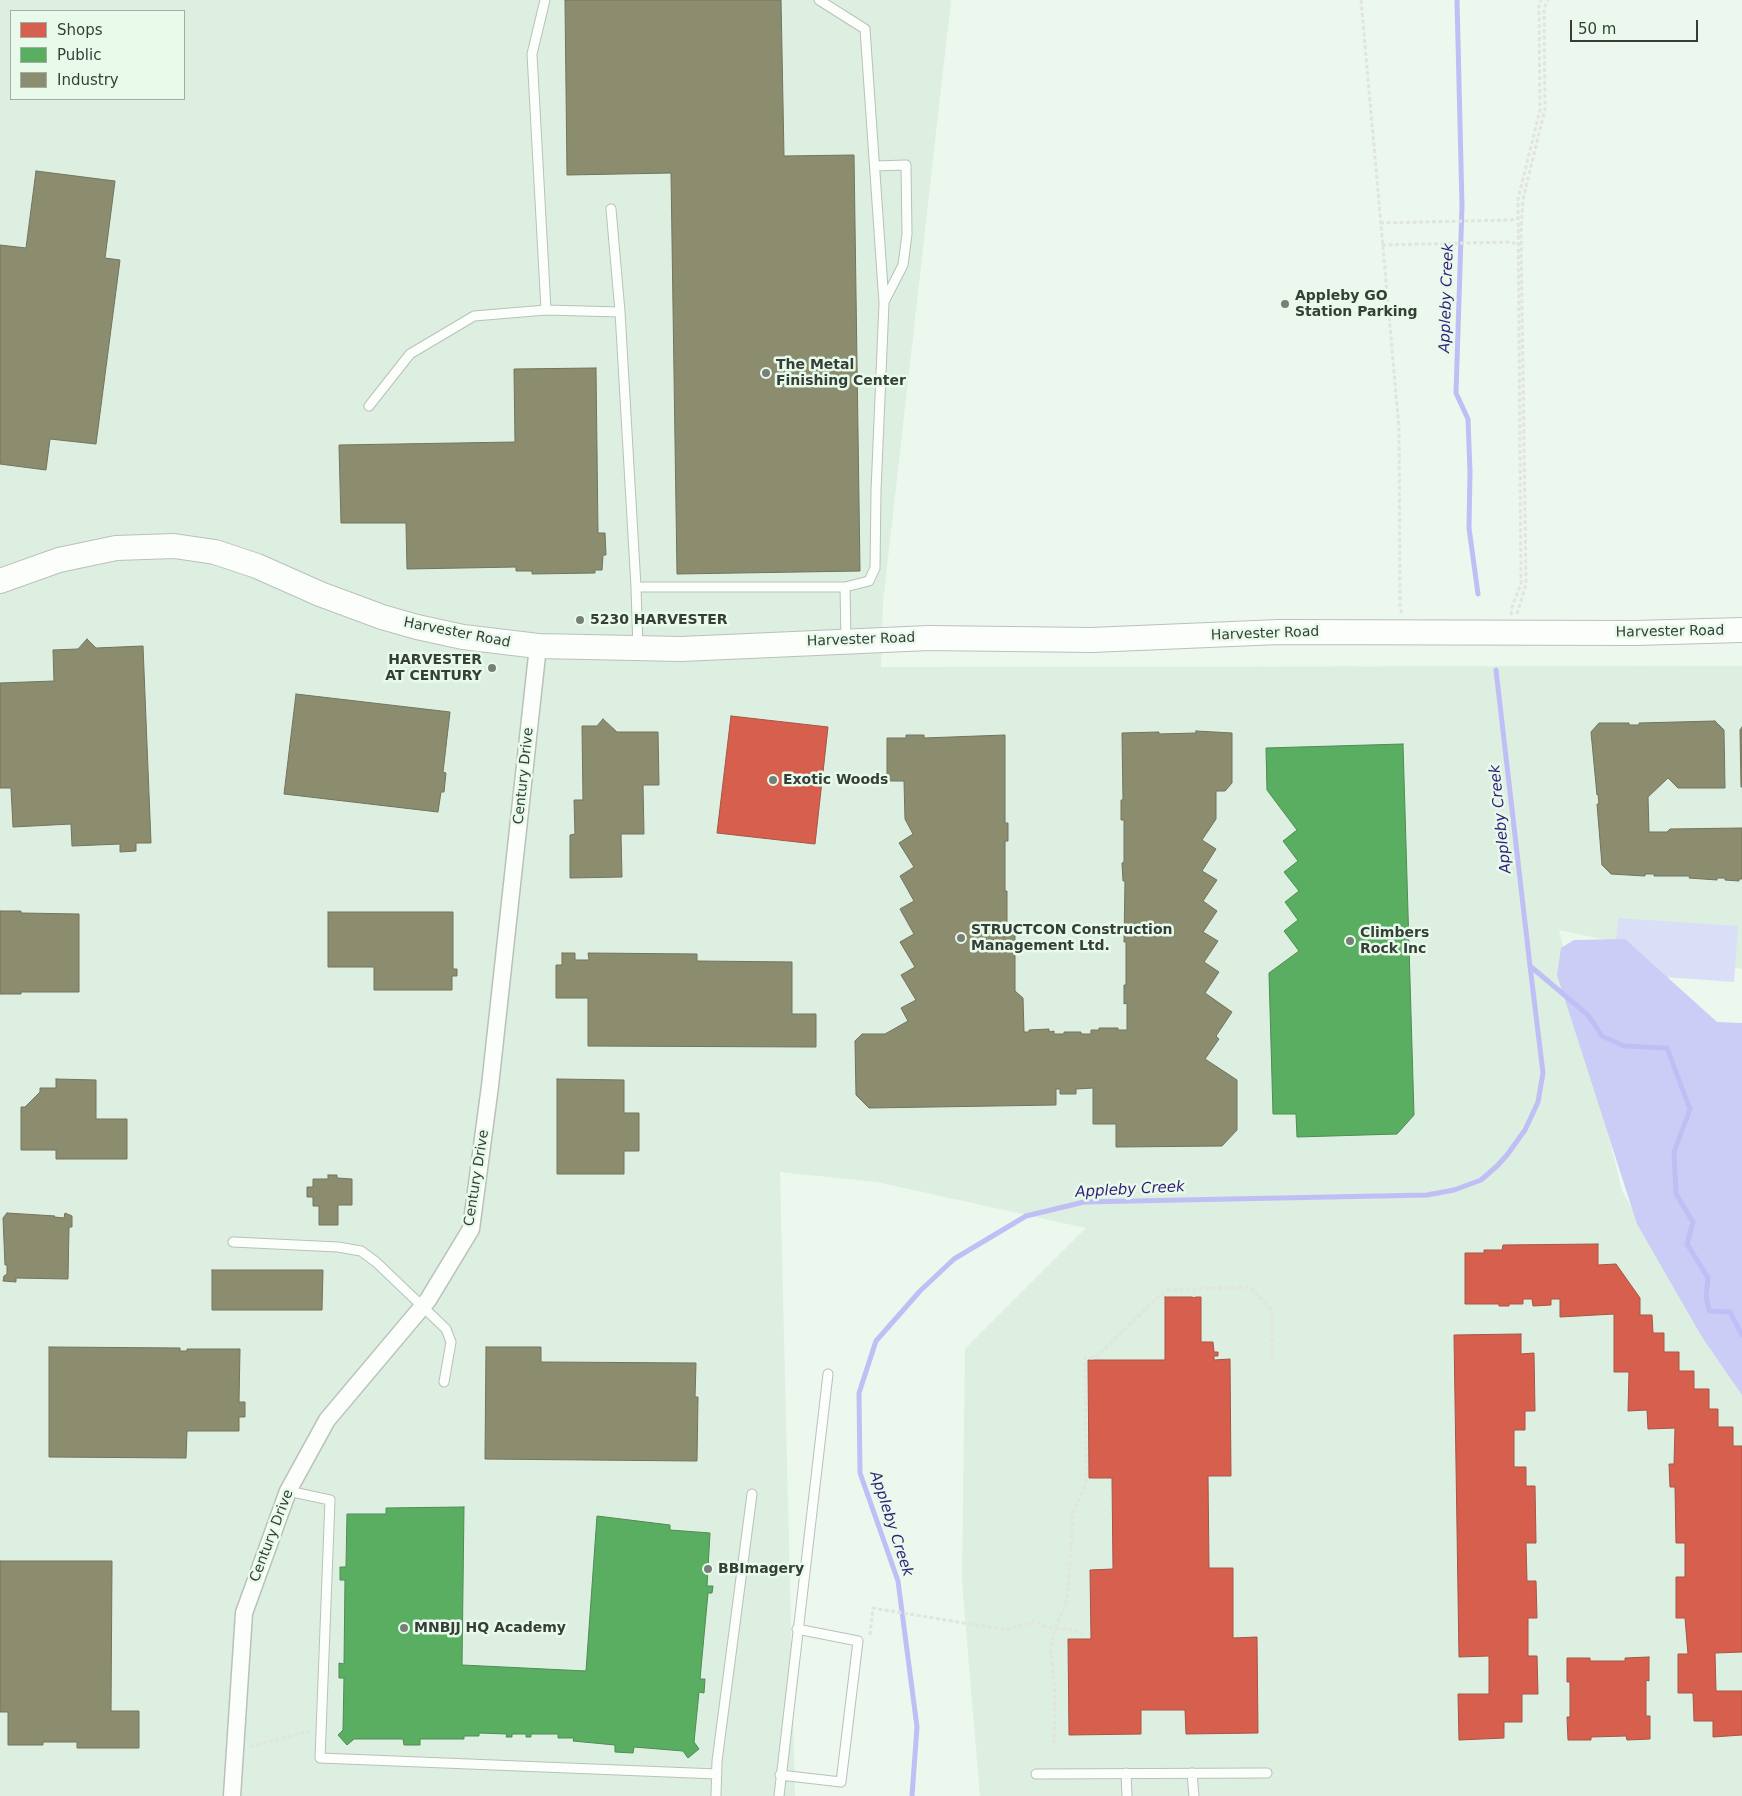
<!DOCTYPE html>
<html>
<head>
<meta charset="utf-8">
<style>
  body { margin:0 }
  #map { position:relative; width:1742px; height:1796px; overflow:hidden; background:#ecf7ee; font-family:"DejaVu Sans",sans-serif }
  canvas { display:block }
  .legend { position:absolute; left:10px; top:10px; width:175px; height:90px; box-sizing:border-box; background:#e8fbeb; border:1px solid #a1afa3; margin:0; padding:6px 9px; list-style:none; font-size:15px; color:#363e38 }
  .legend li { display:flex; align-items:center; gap:10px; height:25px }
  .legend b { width:25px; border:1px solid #a1afa3 }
  .scale { position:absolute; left:1570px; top:20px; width:128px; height:22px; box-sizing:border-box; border:2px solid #363e38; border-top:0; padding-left:6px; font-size:15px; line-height:18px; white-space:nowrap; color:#363e38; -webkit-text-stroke:4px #e8fbeb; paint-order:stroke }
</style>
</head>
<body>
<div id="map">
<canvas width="1742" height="1796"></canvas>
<ul class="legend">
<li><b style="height:14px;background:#d6604d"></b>Shops</li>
<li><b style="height:14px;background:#5aae61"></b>Public</li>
<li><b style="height:14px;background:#8c8c6e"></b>Industry</li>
</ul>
<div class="scale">50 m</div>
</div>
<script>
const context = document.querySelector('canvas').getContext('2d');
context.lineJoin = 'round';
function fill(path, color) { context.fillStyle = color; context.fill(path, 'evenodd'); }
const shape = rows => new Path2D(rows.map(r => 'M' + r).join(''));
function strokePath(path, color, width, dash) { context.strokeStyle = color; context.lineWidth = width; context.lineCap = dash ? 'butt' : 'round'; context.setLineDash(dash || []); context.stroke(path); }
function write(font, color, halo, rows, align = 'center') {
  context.font = font + ' "DejaVu Sans",sans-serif'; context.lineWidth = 5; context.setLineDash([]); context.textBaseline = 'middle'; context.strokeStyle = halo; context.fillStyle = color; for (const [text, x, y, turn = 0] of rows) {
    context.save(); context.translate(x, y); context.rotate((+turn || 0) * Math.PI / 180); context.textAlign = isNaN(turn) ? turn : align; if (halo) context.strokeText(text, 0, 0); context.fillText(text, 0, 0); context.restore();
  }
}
const built = shape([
  [0,0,951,0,883,602,881,667,1742,666,1742,969,1559,930,1622,1191,1742,1395,1742,1796,980,1796,962,1581,965,1349,1086,1228,877,1182,780,1172,795,1796,0,1796],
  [11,11,184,11,184,99,11,99]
]);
const green = shape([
  [1618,918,1738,926,1734,982,1580,971,1582,940,1616,942]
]);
const forest = shape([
  [1625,939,1717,1022,1742,1023,1742,1395,1702,1337,1637,1224,1557,975,1561,948,1574,940]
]);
const shops = shape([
  [731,716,828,727,815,844,717,833,731,716],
  [1598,1244,1598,1265,1616,1264,1640,1298,1640,1315,1652,1315,1653,1333,1664,1333,1664,1352,1679,1352,1679,1371,1694,1371,1694,1389,1709,1389,1709,1409,1718,1409,1718,1427,1733,1427,1733,1446,1742,1446,1742,1652,1715,1653,1716,1691,1742,1691,1742,1735,1713,1737,1713,1721,1694,1721,1693,1693,1678,1693,1678,1654,1688,1654,1685,1618,1676,1618,1676,1577,1685,1577,1685,1543,1676,1543,1675,1487,1670,1487,1669,1464,1674,1464,1675,1428,1648,1429,1647,1410,1628,1411,1629,1372,1614,1372,1614,1314,1560,1317,1560,1299,1551,1299,1551,1305,1533,1306,1532,1299,1523,1299,1523,1304,1509,1304,1509,1306,1499,1306,1499,1304,1465,1304,1465,1253,1484,1253,1484,1250,1502,1250,1503,1245,1598,1244],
  [1165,1297,1201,1297,1201,1342,1213,1342,1214,1352,1218,1352,1218,1356,1214,1356,1214,1360,1230,1359,1231,1476,1208,1476,1209,1568,1233,1568,1233,1638,1257,1637,1258,1733,1186,1734,1185,1710,1141,1710,1141,1734,1069,1735,1068,1639,1091,1639,1090,1570,1113,1569,1112,1478,1089,1478,1088,1360,1165,1360,1165,1297],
  [1521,1334,1521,1354,1534,1353,1535,1411,1525,1411,1525,1430,1514,1430,1514,1467,1526,1467,1526,1486,1535,1486,1536,1543,1526,1543,1527,1581,1536,1581,1537,1618,1528,1618,1528,1656,1537,1656,1538,1694,1522,1694,1522,1722,1504,1722,1504,1738,1459,1740,1458,1694,1489,1694,1489,1656,1459,1657,1454,1335,1521,1334],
  [1649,1657,1649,1681,1646,1680,1646,1716,1650,1716,1650,1739,1627,1740,1626,1736,1591,1737,1591,1740,1568,1740,1567,1717,1570,1717,1570,1682,1567,1682,1567,1658,1590,1658,1590,1661,1625,1661,1625,1658,1649,1657]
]);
const public = shape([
  [1403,744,1414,1115,1397,1134,1297,1137,1296,1114,1273,1114,1269,973,1299,951,1284,931,1298,920,1285,902,1299,891,1284,872,1298,861,1283,841,1297,830,1267,790,1266,748,1403,744],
  [464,1507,462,1665,586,1671,597,1516,670,1525,670,1530,710,1533,707,1586,713,1586,712,1593,708,1593,700,1679,705,1679,704,1693,699,1692,694,1742,699,1749,688,1758,683,1751,634,1747,633,1753,615,1752,615,1745,573,1741,574,1738,558,1738,558,1734,531,1734,531,1737,526,1737,526,1734,512,1734,512,1737,506,1737,507,1734,479,1733,479,1736,464,1736,464,1739,420,1739,420,1745,404,1745,403,1739,354,1739,347,1745,338,1735,343,1730,344,1678,339,1678,339,1663,344,1664,345,1580,340,1580,340,1567,346,1567,347,1514,386,1514,386,1508,464,1507]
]);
const industry = shape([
  [565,0,781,0,784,156,854,155,860,571,677,574,671,173,567,175,565,0],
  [36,171,115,181,105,258,120,260,96,444,50,439,46,470,0,464,0,245,26,248,36,171],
  [596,368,598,533,605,533,606,555,603,555,602,570,595,570,595,573,532,574,532,571,516,571,516,567,407,569,406,523,341,523,339,445,515,442,514,369,596,368],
  [87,639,96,648,143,646,151,843,136,843,136,851,120,852,120,844,72,846,71,824,13,827,11,788,0,788,0,683,54,681,53,650,78,649,87,639],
  [296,694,450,712,443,772,446,773,444,792,441,792,438,812,284,794,296,694],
  [603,719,617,732,658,732,659,785,643,785,644,834,621,834,622,877,570,878,570,835,575,834,574,800,583,800,582,726,597,726,603,719],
  [1715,721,1724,730,1725,788,1678,788,1668,778,1648,797,1649,832,1667,832,1670,829,1742,828,1742,879,1739,879,1739,881,1725,880,1725,878,1717,878,1717,880,1689,878,1690,876,1654,876,1654,874,1645,874,1645,876,1611,874,1602,865,1597,804,1599,804,1598,794,1597,795,1591,732,1599,723,1629,723,1629,725,1639,725,1639,723,1715,721],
  [1742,727,1742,787,1741,787,1740,730,1742,727],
  [1196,731,1232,733,1232,783,1225,791,1216,791,1216,819,1202,840,1216,849,1202,871,1217,880,1203,901,1217,911,1203,932,1218,941,1204,962,1219,972,1205,993,1232,1012,1216,1036,1219,1039,1205,1059,1237,1080,1237,1130,1222,1146,1116,1147,1116,1124,1093,1124,1093,1088,1076,1089,1076,1094,1060,1094,1060,1089,1056,1089,1056,1105,869,1108,856,1095,855,1041,862,1034,885,1034,908,1021,901,1008,916,1000,901,975,915,967,900,942,914,934,900,909,914,901,900,876,914,867,899,843,913,834,905,819,904,781,887,781,887,738,906,738,906,735,924,735,924,738,1005,735,1005,823,1008,823,1008,841,1005,841,1005,891,1007,891,1007,924,1015,932,1015,991,1023,998,1024,1032,1029,1032,1029,1030,1049,1029,1049,1032,1054,1031,1054,1034,1064,1034,1064,1032,1081,1032,1081,1034,1091,1034,1091,1030,1099,1030,1099,1028,1118,1028,1118,1030,1127,1030,1127,1003,1124,1004,1124,985,1126,985,1126,942,1124,942,1125,881,1123,881,1122,863,1124,862,1124,820,1121,820,1121,800,1123,800,1122,733,1159,732,1159,734,1196,733,1196,731],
  [0,911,21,911,21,913,79,914,79,992,21,992,21,994,0,994,0,911],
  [328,912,453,912,453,969,457,969,457,976,452,976,452,990,374,990,374,967,328,967,328,912],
  [562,953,575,953,575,960,589,960,588,953,697,954,697,961,792,962,792,1014,816,1014,816,1047,588,1046,588,998,556,998,556,965,562,965,562,953],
  [56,1079,96,1080,96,1119,127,1119,127,1159,56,1159,56,1150,21,1150,21,1107,25,1107,40,1092,40,1088,56,1088,56,1079],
  [557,1079,624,1080,624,1113,639,1113,639,1151,624,1151,624,1174,557,1174,557,1079],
  [328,1175,337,1175,337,1178,352,1179,352,1205,338,1205,338,1225,319,1225,319,1206,313,1206,313,1197,307,1197,307,1187,313,1187,313,1179,328,1179,328,1175],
  [7,1213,55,1216,54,1217,64,1218,65,1213,72,1216,72,1227,69,1227,68,1279,16,1278,16,1282,3,1281,4,1276,7,1274,7,1265,5,1265,3,1218,7,1213],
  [212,1270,323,1270,322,1310,212,1310,212,1270],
  [49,1347,180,1348,180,1351,187,1351,187,1349,240,1349,239,1402,245,1402,245,1417,239,1417,239,1431,187,1431,186,1458,49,1457,49,1347],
  [486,1347,541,1347,541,1362,696,1363,695,1397,698,1397,697,1461,485,1459,486,1347],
  [0,1561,112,1561,111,1711,139,1711,139,1748,77,1748,77,1742,43,1742,43,1745,8,1745,8,1712,0,1712,0,1561]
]);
const stream = shape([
  [1457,0,1462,206,1456,393,1468,419,1470,472,1469,528,1478,594],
  [1496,670,1530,966,1588,1015,1602,1036,1624,1046,1667,1048,1690,1109,1674,1152,1676,1194,1693,1222,1687,1244,1708,1278,1706,1296,1709,1311,1730,1312,1742,1335],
  [912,1796,917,1727,898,1581,860,1473,859,1393,876,1341,920,1291,954,1259,1026,1216,1084,1202,1427,1195,1454,1190,1481,1180,1497,1166,1507,1155,1525,1130,1538,1102,1543,1073,1530,966]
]);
const path = shape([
  [1361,0,1399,428,1400,607,1402,614],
  [1380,223,1511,220,1518,218],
  [1382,245,1509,242,1518,244],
  [1517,614,1526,584,1521,231,1523,199,1545,109,1544,8,1548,0],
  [1511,615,1512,607,1521,584,1518,199,1540,110,1539,4,1541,0],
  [1194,1289,1194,1297],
  [870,1635,873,1608,1006,1630,1035,1621,1047,1628,1068,1629,1083,1634],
  [1054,1744,1055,1697,1051,1647,1055,1628,1066,1604,1069,1580,1073,1513,1086,1484,1085,1358,1095,1358,1159,1296,1168,1290,1246,1287,1251,1288,1272,1310,1272,1361],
  [250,1747,309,1731]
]);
const service = shape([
  [545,0,532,54,546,310,620,312,636,587,638,648],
  [819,0,865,29,884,303,876,491,875,568,869,581,845,587,846,641],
  [875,166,906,165,907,234,903,265,884,302],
  [611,209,620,312],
  [369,406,410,354,474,316,546,310],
  [636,587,845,587],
  [233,1242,338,1247,361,1251,376,1262,446,1329,451,1342,444,1382],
  [288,1491,330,1500,320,1758,717,1774],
  [1126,1773,1127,1796],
  [1192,1773,1194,1796],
  [1036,1774,1267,1773],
  [780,1775,841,1782,858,1641,797,1629],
  [716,1796,717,1761,752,1494],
  [779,1796,828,1374]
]);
const minor = shape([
  [232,1796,244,1613,288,1491,327,1420,428,1300,471,1229,490,1086,538,646]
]);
const secondary = shape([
  [0,581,59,560,116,548,174,546,215,552,257,566,320,594,382,617,417,627,463,637,538,646,681,649,929,638,1091,640,1279,632,1635,633,1742,630]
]);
const markers = [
  [1285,304,5,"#767f78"],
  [766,373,5,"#767f78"],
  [580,620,5,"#767f78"],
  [492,668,5,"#767f78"],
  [773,780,5,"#767f78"],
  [961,938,5,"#767f78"],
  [1350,941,5,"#767f78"],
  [708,1569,5,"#767f78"],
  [404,1628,5,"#767f78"]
];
const poiNames = [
  ["Appleby GO",1295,296],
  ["Station Parking",1295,312],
  ["The Metal",776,365],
  ["Finishing Center",776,381],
  ["5230 HARVESTER",590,620],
  ["HARVESTER",482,660,"right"],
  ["AT CENTURY",482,676,"right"],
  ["Exotic Woods",783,780],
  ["STRUCTCON Construction",971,930],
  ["Management Ltd.",971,946],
  ["Climbers",1360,933],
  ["Rock Inc",1360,949],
  ["BBImagery",718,1569],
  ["MNBJJ HQ Academy",414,1628]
];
const streetNames = [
  ["Harvester Road",1670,632,-1],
  ["Harvester Road",457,633,11],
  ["Harvester Road",1265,634,-2],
  ["Harvester Road",861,640,-2],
  ["Century Drive",524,776,-84],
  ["Century Drive",477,1178,-81],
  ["Century Drive",272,1536,-69]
];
const waterNames = [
  ["Appleby Creek",1447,298,-88],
  ["Appleby Creek",1501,819,-96],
  ["Appleby Creek",1130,1190,-3],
  ["Appleby Creek",891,1524,72]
];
fill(built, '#dcefe0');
fill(green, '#dadff7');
fill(forest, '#cbcdf7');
fill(shops, '#d6604d');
strokePath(shops, '#a65647', 1);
fill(public, '#5aae61');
strokePath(public, '#4f8c55', 1);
fill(industry, '#8c8c6e');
strokePath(industry, '#72755e', 1);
strokePath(stream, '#bfbff6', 5);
strokePath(service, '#b9c1ba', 11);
strokePath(minor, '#b9c1ba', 19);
strokePath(secondary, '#b9c1ba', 26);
strokePath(path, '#e1e4e1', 3, [4, 2.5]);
strokePath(service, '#fcfefc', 9);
strokePath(minor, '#fcfefc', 16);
strokePath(secondary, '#fcfefc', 24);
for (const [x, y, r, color] of markers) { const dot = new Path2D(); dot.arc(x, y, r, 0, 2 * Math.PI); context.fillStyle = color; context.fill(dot); strokePath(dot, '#e8fbeb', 2); }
write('bold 14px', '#363e38', '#e8fbeb', poiNames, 'left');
write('14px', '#363e38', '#e8fbeb', streetNames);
write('italic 15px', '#331d7b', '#e8fbeb', waterNames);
</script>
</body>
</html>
